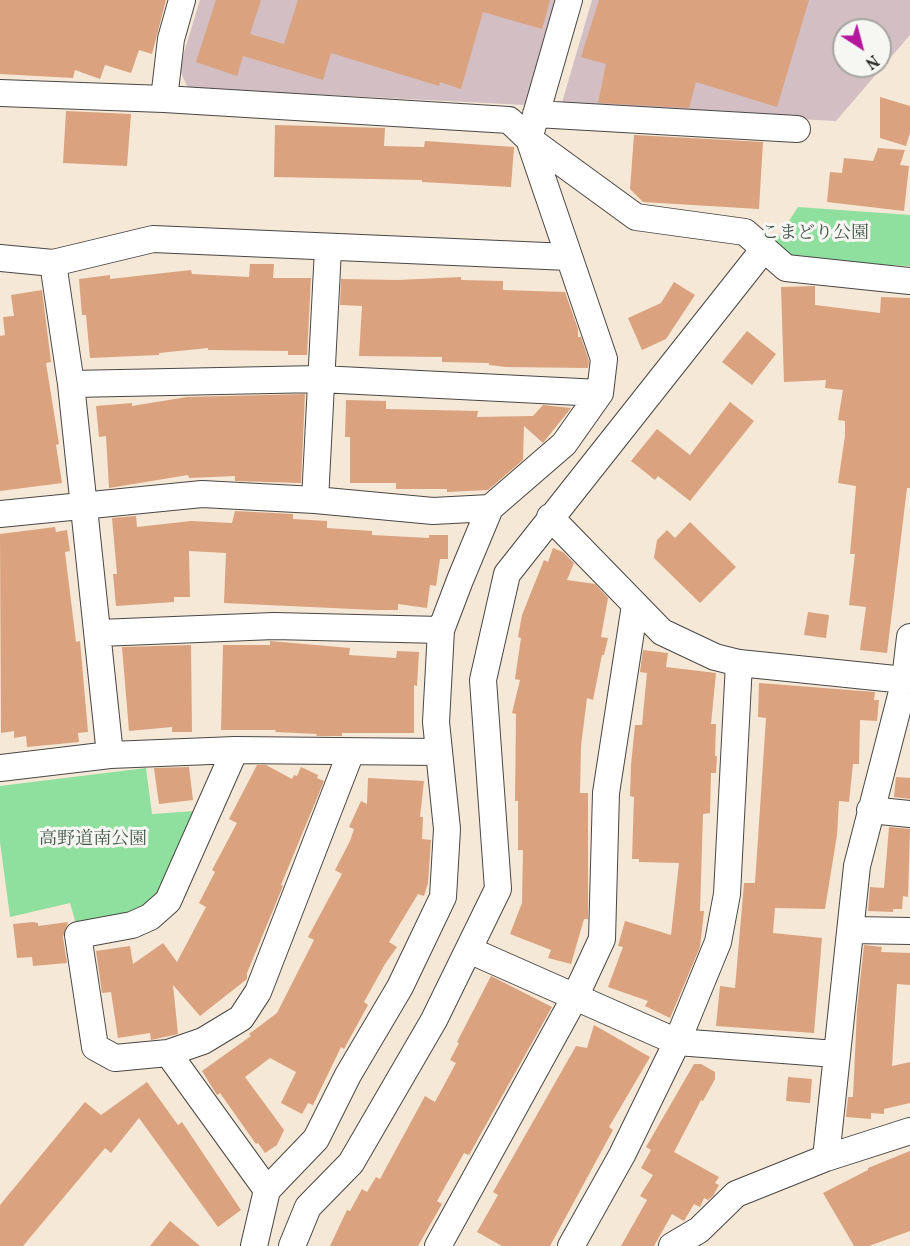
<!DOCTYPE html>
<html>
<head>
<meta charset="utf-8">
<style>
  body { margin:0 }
  #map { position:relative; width:910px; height:1246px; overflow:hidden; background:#f5e8d6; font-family:Vollkorn,serif }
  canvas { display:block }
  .north { position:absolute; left:832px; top:18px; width:60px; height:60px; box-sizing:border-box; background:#f6f6f2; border:2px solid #a5a5a2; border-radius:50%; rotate:144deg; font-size:16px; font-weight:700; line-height:24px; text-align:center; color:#2b2b2b }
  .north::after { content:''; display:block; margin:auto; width:21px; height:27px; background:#b5179e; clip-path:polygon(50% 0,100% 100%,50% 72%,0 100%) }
</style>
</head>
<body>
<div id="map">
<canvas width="910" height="1246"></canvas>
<div class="north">N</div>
</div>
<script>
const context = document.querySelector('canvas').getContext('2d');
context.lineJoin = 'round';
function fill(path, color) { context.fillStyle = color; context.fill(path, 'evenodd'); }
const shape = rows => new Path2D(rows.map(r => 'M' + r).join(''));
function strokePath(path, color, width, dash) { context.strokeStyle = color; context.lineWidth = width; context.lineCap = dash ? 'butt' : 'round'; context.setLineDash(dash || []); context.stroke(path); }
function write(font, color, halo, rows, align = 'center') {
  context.font = font + ' Vollkorn,"Noto Serif JP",serif'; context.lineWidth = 6; context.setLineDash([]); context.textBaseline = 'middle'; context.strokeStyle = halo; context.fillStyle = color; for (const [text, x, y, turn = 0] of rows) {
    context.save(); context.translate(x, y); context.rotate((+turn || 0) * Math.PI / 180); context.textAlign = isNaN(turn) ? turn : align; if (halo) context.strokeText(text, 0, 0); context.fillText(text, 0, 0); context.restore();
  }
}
const industrial = shape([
  [200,0,557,0,526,105,188,88,179,69],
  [592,0,910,0,910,35,836,121,561,106],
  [844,30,880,30,880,66,844,66]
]);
const green = shape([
  [798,207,910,215,910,266,795,261,774,244],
  [146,768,152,814,196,811,163,893,143,912,76,924,70,903,10,917,0,842,0,786]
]);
const building = shape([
  [0,0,166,0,152,54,139,50,131,73,105,65,100,79,75,70,73,78,0,74],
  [216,0,261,0,250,34,284,44,298,0,550,0,542,29,483,12,461,89,440,82,439,86,331,53,323,80,243,56,237,76,196,62],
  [599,0,809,0,777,107,696,82,689,108,598,103,606,64,581,57],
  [880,97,910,106,910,133,906,146,880,138],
  [66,111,131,114,127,166,63,163],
  [275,125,385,128,384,146,424,147,425,141,514,147,511,187,422,182,422,180,274,177],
  [634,135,763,142,759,209,643,202,630,189],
  [878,148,905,150,900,165,909,166,904,211,827,202,830,172,842,173,844,158,873,161],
  [250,264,274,264,273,278,311,278,307,355,288,355,288,351,208,350,208,348,159,353,159,355,90,358,86,315,82,315,79,279,110,275,110,279,191,270,192,274,249,277],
  [461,277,461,280,503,281,503,290,565,292,578,329,578,337,581,337,589,361,588,368,506,367,489,365,489,363,442,362,442,357,359,356,362,306,340,305,341,279,398,280],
  [674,282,695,295,666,339,642,350,628,318,661,303],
  [815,286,815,305,880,313,881,297,910,298,910,488,907,488,887,653,860,650,866,607,849,605,855,554,850,554,856,486,838,483,845,436,845,421,838,420,843,390,825,388,826,380,784,382,781,287],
  [42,290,51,362,46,363,59,444,56,445,62,483,0,491,0,336,5,335,3,317,14,316,11,295],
  [747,331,776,354,752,385,722,362],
  [305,394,301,483,235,481,235,476,189,478,188,475,109,488,106,436,99,437,96,406,132,403,132,406,187,397],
  [346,400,386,401,386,409,478,411,477,417,533,416,543,405,571,408,543,443,524,426,523,460,488,490,447,492,447,489,396,489,396,483,350,483,350,437,345,437],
  [730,402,754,421,690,501,658,476,655,480,631,461,657,429,690,455],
  [235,511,293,514,293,519,327,521,327,528,372,531,372,535,429,538,429,535,448,535,448,559,440,559,436,586,430,585,427,608,398,604,398,610,375,610,224,603,226,553,189,551,190,597,174,597,174,602,116,606,113,574,117,574,112,518,136,516,137,527,191,521,232,523],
  [690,522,736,567,700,603,654,558,657,540,667,530,675,538],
  [55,527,56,532,67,530,70,551,65,552,76,642,80,641,88,732,78,733,79,742,27,747,26,736,14,738,14,731,1,733,0,534],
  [553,548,563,552,574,563,567,580,595,584,608,598,601,637,608,638,604,655,602,655,593,700,587,698,581,746,580,793,588,793,588,919,584,919,571,964,548,958,551,950,510,934,522,903,523,850,518,850,518,801,515,801,516,714,512,713,520,680,515,679,521,638,518,637,522,615,544,560,548,562],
  [808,612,829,615,826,638,804,635],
  [270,641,350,648,349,655,396,658,397,651,419,652,417,686,414,685,414,733,342,733,342,736,316,736,317,734,275,732,276,730,221,730,223,645,270,645],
  [191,645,192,732,172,732,172,727,129,731,122,647],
  [643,650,668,653,666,667,716,673,711,724,716,724,715,756,717,756,716,773,711,773,710,813,703,814,700,911,704,911,700,947,670,1018,645,1006,648,1001,608,987,623,947,618,946,625,921,671,935,679,863,639,862,639,859,632,859,634,797,630,796,631,765,635,725,642,725,647,673,640,672],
  [759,683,875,692,874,700,879,700,877,721,860,720,859,764,853,764,849,802,839,801,837,835,825,909,775,908,773,933,822,938,814,1033,716,1026,720,986,735,988,744,883,755,883,766,718,758,717],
  [257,765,266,765,292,779,294,775,297,776,301,767,318,775,317,778,324,781,281,885,283,886,247,973,247,979,200,1016,173,985,178,1034,151,1040,150,1033,118,1038,111,992,102,993,96,951,130,946,133,964,163,943,177,962,206,907,199,903,215,872,212,870,237,823,229,819],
  [189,767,193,800,159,804,154,768],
  [896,777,910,778,910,799,894,797],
  [368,778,424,781,420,817,423,817,422,839,431,840,428,883,424,896,418,894,389,942,397,947,385,964,364,1002,368,1005,344,1049,341,1047,313,1105,308,1103,302,1114,281,1103,296,1072,270,1058,245,1077,284,1130,277,1145,265,1153,258,1143,256,1144,220,1093,217,1095,202,1071,251,1036,249,1034,277,1013,314,940,308,937,342,874,335,870,350,841,354,829,349,827,361,801,367,804],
  [889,827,910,829,908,897,903,896,902,909,893,909,893,912,868,911,870,887,884,888],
  [33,922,38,923,38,926,68,922,63,937,67,963,33,966,32,957,17,958,13,924],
  [864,945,882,947,881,952,910,953,910,985,897,984,892,1066,910,1062,910,1103,884,1109,884,1114,871,1113,871,1119,846,1117,848,1097,853,1097,857,1010],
  [491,976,552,1007,469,1155,464,1153,437,1201,442,1204,418,1246,330,1246,347,1210,350,1211,362,1189,367,1192,376,1177,380,1179,425,1096,435,1102,456,1063,450,1060,459,1043,457,1042],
  [594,1025,650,1057,609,1127,613,1130,550,1246,502,1246,477,1232,498,1195,493,1192,576,1046,587,1048],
  [694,1064,701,1064,715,1072,715,1079,703,1101,701,1100,674,1152,719,1177,715,1183,719,1185,713,1196,708,1200,704,1198,700,1207,694,1204,684,1221,672,1214,654,1246,621,1246,647,1200,640,1196,653,1175,641,1168,651,1150,646,1147],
  [788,1077,812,1079,810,1103,786,1101],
  [147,1082,178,1125,182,1122,241,1210,218,1227,139,1118,111,1153,105,1148,23,1246,0,1246,0,1205,85,1102,101,1115],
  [910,1151,910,1231,869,1246,854,1246,823,1193,868,1170,868,1168],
  [170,1221,200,1246,150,1246]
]);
const minor = shape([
  [0,93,164,99,509,120,529,139,636,217,745,232,786,268,910,281],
  [164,99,171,39,182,0],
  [536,114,797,129],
  [0,258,53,263,71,384,320,379,600,393],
  [53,263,153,239,569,257],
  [71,384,110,755],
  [315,500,328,249],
  [0,514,202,494,315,500,433,511,490,508],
  [550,517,662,632,715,657,739,663,905,680,857,866,826,1158],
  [99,633,274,626,441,630],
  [905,680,910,637],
  [235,750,168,901,150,917,132,925,78,935,95,1047,115,1058,168,1053,267,1190],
  [0,768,110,755,235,750,438,752],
  [870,810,910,814],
  [852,930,910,931],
  [469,950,677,1042,836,1054],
  [168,1053,203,1041,241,1018,258,992,351,752],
  [254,1246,267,1190,316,1139,348,1075,400,987,443,897,447,829,436,722,441,630,460,580,490,508,564,444,600,393,604,359,529,139,569,0],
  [292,1246,308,1207,351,1163,434,1020,498,889,483,680,507,574,764,249],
  [438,1246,575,997,602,939,606,793,635,605],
  [571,1246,622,1155,677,1042,718,942,727,894,739,663],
  [672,1246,699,1230,736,1194,826,1158,910,1131]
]);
const parkNames = [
  ["こまどり公園",815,235],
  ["高野道南公園",93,841]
];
fill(industrial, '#d2bec3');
fill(green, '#8fdf9e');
fill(building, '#daa27e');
strokePath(minor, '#494745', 28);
strokePath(minor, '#fff', 26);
write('18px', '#445848', '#f6f6f2', parkNames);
</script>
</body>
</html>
